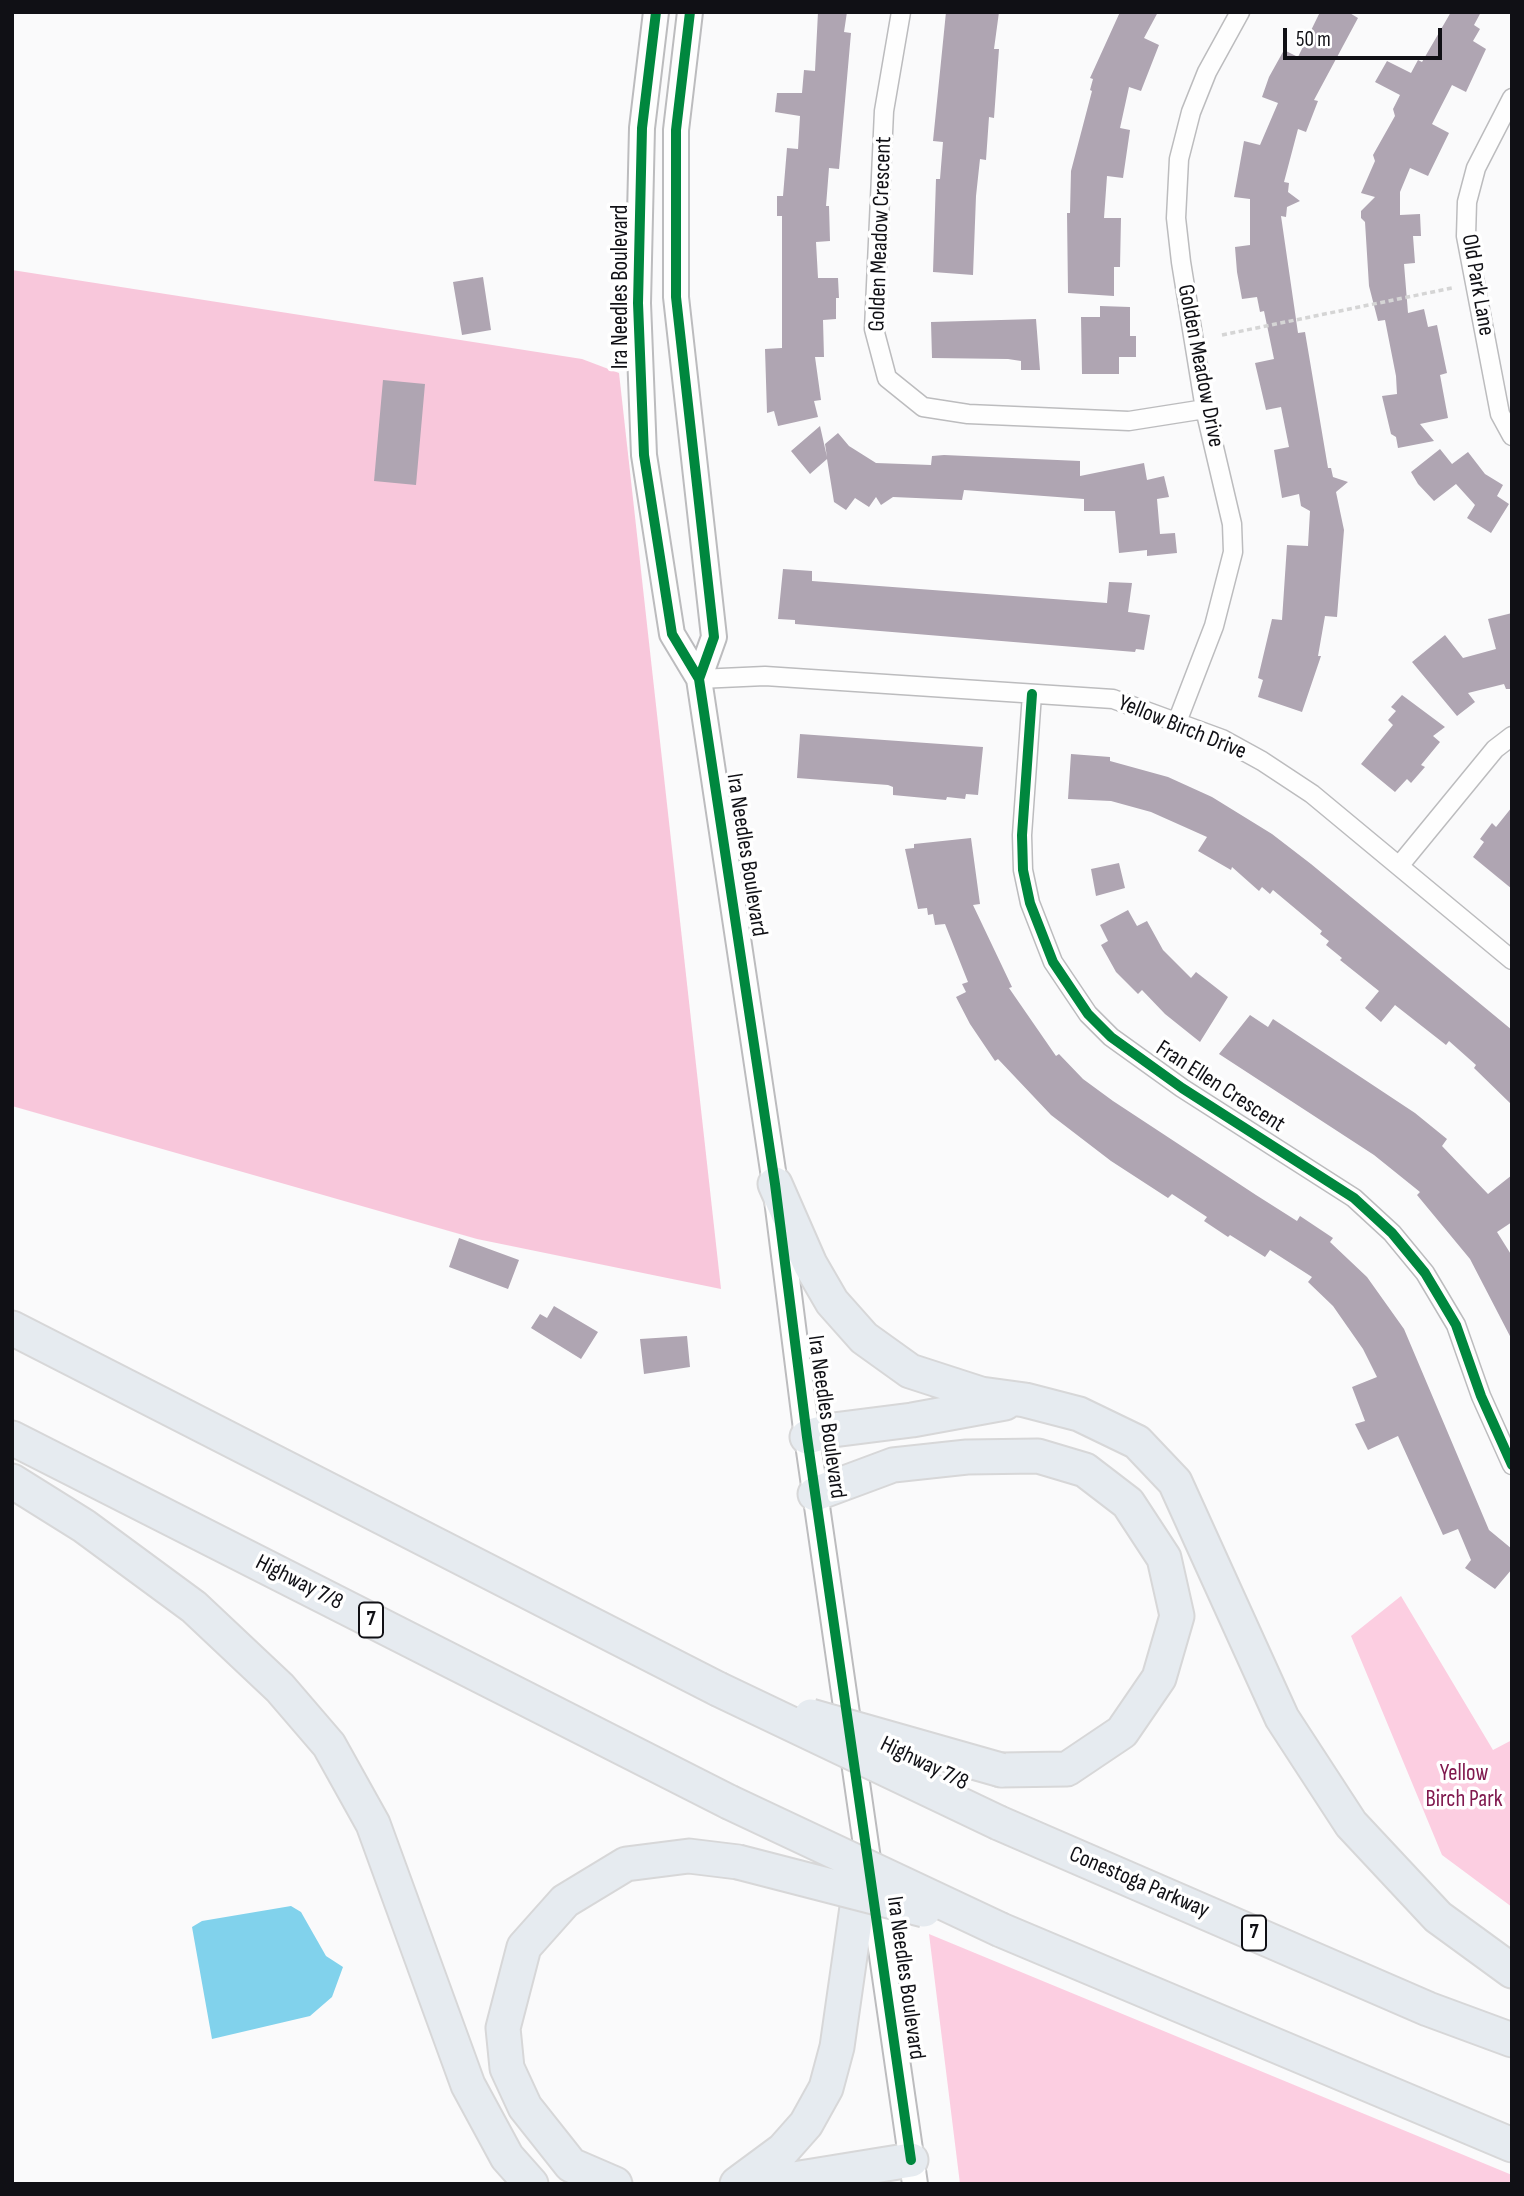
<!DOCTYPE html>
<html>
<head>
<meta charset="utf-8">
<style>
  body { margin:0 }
  #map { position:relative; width:1524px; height:2196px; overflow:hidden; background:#fafafb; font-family:"Sofia Sans Condensed",sans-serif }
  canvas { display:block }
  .frame { position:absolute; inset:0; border:14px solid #101015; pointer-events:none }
  .scale { position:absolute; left:1283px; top:28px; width:159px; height:32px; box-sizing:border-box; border:4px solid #101015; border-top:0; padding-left:9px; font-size:21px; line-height:24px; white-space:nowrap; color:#101015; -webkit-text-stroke:5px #fff; paint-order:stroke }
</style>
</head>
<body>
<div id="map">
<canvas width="1524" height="2196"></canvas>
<div class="frame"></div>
<div class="scale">50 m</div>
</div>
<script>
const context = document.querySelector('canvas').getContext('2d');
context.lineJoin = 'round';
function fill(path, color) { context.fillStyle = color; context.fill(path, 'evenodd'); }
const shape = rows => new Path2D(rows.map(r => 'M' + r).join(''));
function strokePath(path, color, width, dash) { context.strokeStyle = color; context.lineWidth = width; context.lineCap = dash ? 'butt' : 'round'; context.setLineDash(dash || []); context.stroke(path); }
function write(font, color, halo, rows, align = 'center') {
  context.font = font + ' "Sofia Sans Condensed",sans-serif'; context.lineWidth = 7; context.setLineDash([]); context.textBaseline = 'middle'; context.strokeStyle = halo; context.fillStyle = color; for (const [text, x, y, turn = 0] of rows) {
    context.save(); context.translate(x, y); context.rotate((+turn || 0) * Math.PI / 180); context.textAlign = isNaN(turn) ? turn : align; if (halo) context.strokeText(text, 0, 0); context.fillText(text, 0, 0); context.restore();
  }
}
const green = shape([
  [1401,1596,1493,1750,1512,1740,1512,1907,1442,1855,1351,1636],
  [929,1934,1512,2175,1512,2184,960,2184]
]);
const forest = shape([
  [12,270,582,359,619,373,721,1289,477,1239,12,1106]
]);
const water = shape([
  [291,1906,301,1912,326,1956,343,1967,332,1997,310,2016,212,2039,192,1927,202,1921]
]);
const building = shape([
  [818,12,847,12,844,32,851,33,839,169,829,168,826,206,829,206,830,241,816,242,818,278,838,278,839,298,836,298,836,319,823,320,824,357,815,357,821,400,814,401,818,417,778,426,774,411,767,413,765,349,782,348,782,216,777,216,777,196,783,196,787,148,798,149,800,116,775,112,777,93,802,93,804,70,815,71],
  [946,12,999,12,994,49,999,49,994,118,989,117,986,160,980,159,976,196,973,275,933,272,936,179,940,179,943,142,933,141],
  [1120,12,1158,12,1144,38,1159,45,1141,91,1129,87,1120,128,1130,130,1123,178,1107,176,1104,218,1121,218,1120,267,1114,267,1114,296,1068,293,1067,213,1070,213,1071,171,1092,91,1090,90,1093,79,1090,78],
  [1320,12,1348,12,1358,18,1314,100,1318,101,1306,132,1298,129,1284,182,1289,183,1288,192,1300,201,1287,207,1286,217,1281,216,1298,333,1305,332,1328,468,1331,468,1333,477,1348,482,1336,492,1344,530,1337,617,1325,616,1318,656,1321,656,1302,712,1258,697,1263,680,1258,678,1272,619,1282,620,1287,545,1308,546,1310,511,1301,506,1299,494,1282,498,1274,450,1289,447,1281,407,1266,410,1255,363,1274,359,1264,311,1260,312,1257,297,1242,299,1237,272,1235,247,1250,245,1250,199,1234,197,1244,141,1260,145,1278,103,1262,97,1269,77,1284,50,1298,57],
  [1451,12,1481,12,1474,25,1480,29,1473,41,1486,49,1466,92,1452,85,1432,124,1449,133,1428,176,1410,168,1400,192,1400,215,1420,214,1421,236,1413,236,1415,263,1404,264,1408,313,1424,309,1428,327,1437,325,1447,373,1440,375,1448,418,1420,424,1434,441,1398,448,1396,437,1391,434,1382,396,1397,394,1396,376,1385,320,1378,321,1369,286,1365,222,1361,218,1361,211,1375,197,1361,193,1375,161,1373,155,1395,116,1393,109,1400,95,1375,82,1387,61,1411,73,1418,60,1422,62],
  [483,277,491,330,462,335,453,282],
  [1100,306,1130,307,1130,336,1136,336,1136,357,1119,357,1119,374,1082,374,1081,317,1100,317],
  [1036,319,1040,370,1021,370,1021,361,1008,359,932,358,931,322],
  [383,380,425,384,416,485,374,481],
  [820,426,827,457,825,444,838,433,849,446,876,463,931,465,932,456,944,455,1080,461,1080,476,1144,463,1147,480,1164,476,1169,497,1157,499,1160,534,1175,533,1177,553,1147,556,1147,550,1119,553,1115,511,1084,511,1084,499,964,490,962,500,893,497,881,505,876,497,869,507,855,498,846,510,834,502,827,459,810,474,791,451],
  [1440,449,1452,464,1468,452,1485,474,1503,485,1497,496,1509,504,1491,533,1467,518,1475,505,1456,484,1434,501,1418,484,1411,472],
  [783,569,812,571,812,581,1107,603,1109,582,1132,583,1128,612,1150,615,1144,650,1136,649,1135,652,795,624,795,620,778,619],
  [1512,613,1512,689,1506,689,1504,684,1468,693,1475,702,1457,716,1412,662,1445,635,1463,658,1496,649,1488,619],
  [1402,695,1445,727,1433,736,1440,742,1421,765,1425,767,1411,783,1407,779,1395,792,1361,764,1393,725,1388,720,1396,711,1391,707],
  [800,734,983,747,978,795,966,794,965,799,947,797,946,800,893,795,893,787,888,785,797,778],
  [1071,754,1110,757,1110,761,1168,777,1212,797,1272,834,1311,864,1512,1030,1512,1105,1474,1068,1476,1065,1449,1041,1446,1045,1395,1005,1381,1022,1365,1008,1379,991,1340,960,1342,958,1326,945,1329,941,1320,934,1322,931,1273,890,1270,894,1262,887,1259,891,1232,867,1231,870,1198,851,1207,837,1151,812,1111,801,1068,799],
  [1512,807,1512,889,1473,857,1484,842,1480,839,1492,823,1496,827],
  [971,838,980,904,973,905,1012,987,1009,988,1056,1056,1059,1054,1083,1079,1113,1101,1256,1195,1297,1221,1300,1216,1333,1238,1330,1242,1367,1277,1404,1329,1489,1530,1512,1549,1512,1569,1495,1589,1465,1568,1471,1560,1458,1529,1443,1535,1398,1436,1368,1450,1355,1424,1365,1421,1352,1387,1377,1377,1363,1349,1333,1306,1308,1282,1312,1277,1270,1250,1265,1257,1230,1235,1228,1237,1204,1221,1207,1217,1172,1194,1168,1198,1111,1161,1051,1115,998,1059,995,1061,970,1024,956,997,966,992,962,984,968,982,945,924,935,925,933,914,928,915,927,908,918,909,905,849,914,848,914,844],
  [1119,863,1125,888,1096,896,1091,869],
  [1128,910,1137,926,1147,921,1163,950,1191,978,1196,972,1228,997,1200,1042,1165,1014,1142,990,1138,994,1116,972,1101,945,1108,941,1100,925],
  [1250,1015,1268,1027,1273,1019,1415,1113,1447,1139,1442,1146,1488,1194,1512,1175,1512,1222,1497,1232,1512,1256,1512,1340,1470,1259,1417,1195,1420,1192,1374,1155,1219,1054],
  [459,1238,519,1260,508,1289,449,1267],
  [554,1306,598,1332,581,1359,531,1328,540,1314,547,1318],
  [687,1336,690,1367,644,1374,640,1339]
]);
const path = shape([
  [1222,335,1452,288]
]);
const street = shape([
  [901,12,884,111,874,329,887,378,923,407,968,414,1129,421,1205,409],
  [1512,98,1476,168,1467,202,1466,236,1500,414,1512,436],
  [699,679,765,676,1113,699,1222,739,1262,761,1312,794,1512,960],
  [1032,694,1022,835,1023,870,1030,903,1053,962,1088,1014,1111,1037,1182,1088,1354,1198,1392,1233,1425,1273,1456,1325,1481,1396,1512,1465],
  [1177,722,1214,626,1233,552,1232,524,1205,409,1181,262,1176,218,1179,159,1191,112,1207,72,1240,12],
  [1399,866,1495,749,1512,736]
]);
const secondary = shape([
  [656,12,642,128,638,303,644,455,672,634,699,679,775,1184,807,1437,915,2184],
  [690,12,676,130,676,297,714,637,699,679]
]);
const highway = shape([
  [775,1184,810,1264,832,1302,864,1338,910,1371,981,1394,1025,1400,1079,1414,1137,1442,1175,1482,1282,1718,1351,1824,1438,1917,1512,1971],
  [12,1328,718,1689],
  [807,1437,833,1430,912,1420,1005,1403],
  [12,1438,729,1802],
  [12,1481,84,1526,194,1607,280,1688,329,1745,373,1824,468,2085,507,2157,531,2184],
  [815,1494,893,1465,967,1457,1038,1456,1085,1470,1128,1503,1164,1558,1177,1616,1159,1678,1122,1732,1067,1769,1001,1770],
  [999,1823,1428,2009,1512,2040],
  [1001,1930,1512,2145],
  [615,2184,571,2165,525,2107,507,2068,503,2028,524,1947,565,1901,626,1864,689,1856,738,1862],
  [737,2184,783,2150,806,2124,826,2088,837,2047,863,1865],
  [763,2184,911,2160]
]);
const highwayBridge = shape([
  [718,1689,999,1823],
  [811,1716,1001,1770],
  [729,1802,1001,1930],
  [738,1862,924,1910]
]);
const cycleway = shape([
  [656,12,642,128,638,303,644,455,672,634,699,679,775,1184,807,1437,911,2160],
  [690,12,676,130,676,297,714,637,699,679],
  [1032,694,1022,835,1023,870,1030,903,1053,962,1088,1014,1111,1037,1182,1088,1354,1198,1392,1233,1425,1273,1456,1325,1481,1396,1512,1465]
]);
const shields = [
  [371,1620,24],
  [1254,1933,24]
];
const shieldNames = [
  ["7",371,1620],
  ["7",1254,1933]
];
const streetNames = [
  ["Golden Meadow Crescent",881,234,-88],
  ["Old Park Lane",1477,285,80],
  ["Ira Needles Boulevard",621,287,-90],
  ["Golden Meadow Drive",1200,366,79],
  ["Yellow Birch Drive",1182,728,22],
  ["Ira Needles Boulevard",746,855,81],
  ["Fran Ellen Crescent",1220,1087,33],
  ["Ira Needles Boulevard",826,1417,82],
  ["Highway 7/8",299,1583,27],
  ["Highway 7/8",924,1764,26],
  ["Conestoga Parkway",1139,1883,23],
  ["Ira Needles Boulevard",905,1978,82]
];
const parkNames = [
  ["Yellow",1464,1774],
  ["Birch Park",1464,1800]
];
fill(green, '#fccee1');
fill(forest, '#f8c7db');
fill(water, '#81d2ec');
fill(building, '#afa5b2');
strokePath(street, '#bcbcbe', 21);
strokePath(secondary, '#bcbcbe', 28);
strokePath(highway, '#d7d7d8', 37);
strokePath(path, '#d5d5d5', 3.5, [5, 3.5]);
strokePath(street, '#fefefe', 18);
strokePath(secondary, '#fefefe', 24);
strokePath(highway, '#e6ebf0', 33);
strokePath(highwayBridge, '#d7d7d8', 37, []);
strokePath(highwayBridge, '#e6ebf0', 33);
strokePath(cycleway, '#00873e', 10);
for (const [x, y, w] of shields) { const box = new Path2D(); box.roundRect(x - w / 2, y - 17.5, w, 35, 5); context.fillStyle = '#fff'; context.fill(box); strokePath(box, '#101015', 2); }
write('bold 21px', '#101015', null, shieldNames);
write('23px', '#101015', '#fff', streetNames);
write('23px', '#80194e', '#fff', parkNames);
</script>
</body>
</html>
